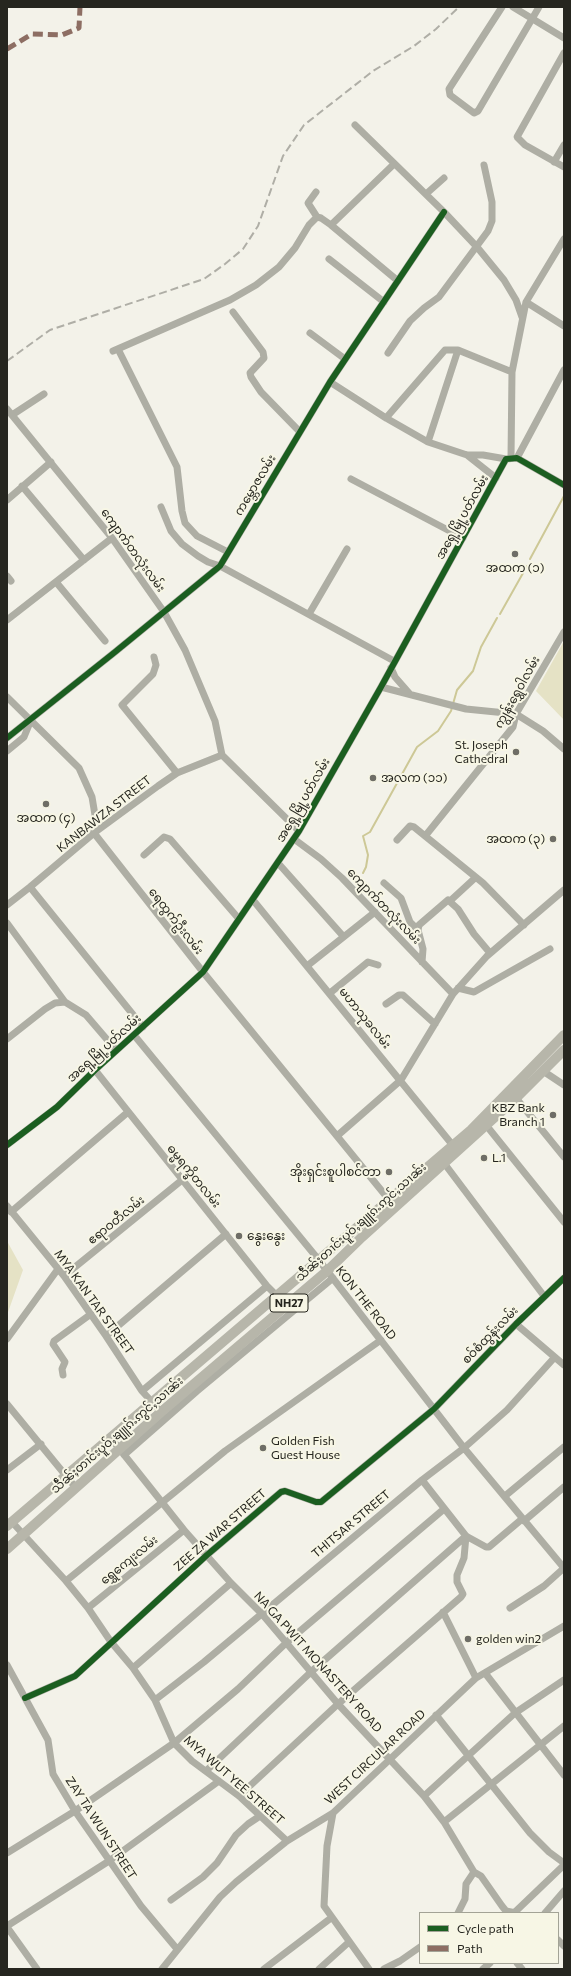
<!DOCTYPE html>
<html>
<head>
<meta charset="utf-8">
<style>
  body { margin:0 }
  #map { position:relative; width:571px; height:1976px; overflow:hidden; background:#f3f2e9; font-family:Commissioner,sans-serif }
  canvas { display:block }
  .frame { position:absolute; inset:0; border:8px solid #26261f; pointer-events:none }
  .legend { position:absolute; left:419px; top:1912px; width:140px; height:52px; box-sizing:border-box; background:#f7f6e5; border:1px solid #a3a396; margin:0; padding:5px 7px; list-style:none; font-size:12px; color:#26261f }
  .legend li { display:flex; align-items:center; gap:8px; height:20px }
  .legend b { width:20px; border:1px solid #a3a396 }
</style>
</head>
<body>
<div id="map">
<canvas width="571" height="1976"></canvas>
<div class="frame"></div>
<ul class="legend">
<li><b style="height:5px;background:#1b5e20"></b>Cycle path</li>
<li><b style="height:5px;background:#8d6e63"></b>Path</li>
</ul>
</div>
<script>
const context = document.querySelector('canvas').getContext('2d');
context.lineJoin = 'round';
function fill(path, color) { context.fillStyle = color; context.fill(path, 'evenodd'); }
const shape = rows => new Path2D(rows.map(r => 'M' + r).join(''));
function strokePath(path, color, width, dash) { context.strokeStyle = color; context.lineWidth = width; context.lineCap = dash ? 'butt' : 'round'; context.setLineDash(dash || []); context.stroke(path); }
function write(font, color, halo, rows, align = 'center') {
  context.font = font + ' Commissioner,"Noto Sans Myanmar",sans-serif'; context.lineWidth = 4; context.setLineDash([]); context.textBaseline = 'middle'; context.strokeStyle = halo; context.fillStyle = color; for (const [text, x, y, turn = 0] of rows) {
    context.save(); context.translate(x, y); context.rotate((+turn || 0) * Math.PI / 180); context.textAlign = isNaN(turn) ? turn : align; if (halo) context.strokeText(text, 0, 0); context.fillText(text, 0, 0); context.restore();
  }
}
const green = shape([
  [564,641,564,720,536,691],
  [7,1241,23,1270,7,1315]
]);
const stream = shape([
  [530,559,564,496],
  [500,614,527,566],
  [363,873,366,867,368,855,363,836,370,832,417,747,438,731,451,711,457,690,473,671,481,647,497,618]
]);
const minor = shape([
  [502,7,449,89,450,95,474,113,478,111,539,7],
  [513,7,564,38],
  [564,53,517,137,525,145,564,167],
  [355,125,444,212,477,247,504,280,516,300,522,317],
  [554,162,564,145],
  [316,192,308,203,317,217,321,218,331,225,398,281],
  [426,194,444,178],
  [331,225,394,164],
  [329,259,384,302],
  [526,302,564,326],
  [233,312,263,352,264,358,250,373,251,377,261,392,300,432],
  [310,333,345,359],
  [118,349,177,467,182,511,185,523,197,536,228,552],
  [113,351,230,300,256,285,279,267,295,248,309,225,317,217],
  [388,353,410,321,424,308,439,297,488,231,492,221,492,202,484,165],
  [330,382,386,418,428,442,467,455,483,455,506,459],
  [7,409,112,538,164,612,185,650,215,721,222,755,299,831],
  [12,415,44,394],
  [386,418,445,350,458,350,512,372],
  [428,442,458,350],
  [467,455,496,478],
  [511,458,512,372,526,302,564,239],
  [517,458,564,370],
  [351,479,463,538],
  [22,486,84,560],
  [7,500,51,462],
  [161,507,171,531,182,544,198,556,208,562,220,566,394,661],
  [7,576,11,581],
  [56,582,105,641],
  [309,614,347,549],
  [7,620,112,538],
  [154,657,156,665,153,674,122,705,177,773],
  [391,668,395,677,409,693],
  [381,687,466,709,516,714,543,731,564,749],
  [7,697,79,768,92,797,95,815,94,833,203,972,390,1201],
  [7,738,115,652,220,566,330,382,444,212],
  [7,751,24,737,31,720],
  [426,835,513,727,516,714,564,632],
  [294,839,321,859,342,878,453,994],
  [397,840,410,826,414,827,483,883,524,925],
  [144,855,164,837,170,839,239,919],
  [278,863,343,936],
  [384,883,401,898,410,922,418,930],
  [30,887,143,1027],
  [253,900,455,1148],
  [450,901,475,878],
  [7,905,30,887,94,833,158,786,177,773,222,755],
  [7,923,65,1002,86,1015,116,1050],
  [422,962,423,949,418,930,419,925,448,900,458,909,474,934,490,953],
  [307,966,375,912],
  [458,988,474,992,550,949],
  [330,993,368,962,378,965],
  [386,1004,399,995,403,995,435,1024],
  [134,1035,318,1259,464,1448,564,1568],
  [7,1039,45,1009,55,1003,65,1002],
  [95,1070,267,1286,277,1296],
  [543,1071,564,1085],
  [516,1098,564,1157],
  [486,1125,564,1222],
  [337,1136,401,1080,453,994,487,956,564,890],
  [7,1145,57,1107,95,1070,203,972,299,831,381,687,506,459,517,458,564,485],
  [444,1163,544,1296],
  [7,1206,64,1276,106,1336,142,1391,161,1412],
  [11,1212,128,1112],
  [64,1276,182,1180],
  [516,1324,564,1365],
  [106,1336,226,1234],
  [7,1339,58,1269],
  [63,1375,62,1369,65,1362,53,1344,54,1341,91,1314],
  [142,1391,267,1286],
  [7,1404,76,1488],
  [110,1437,184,1530,231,1583,262,1614,338,1704,424,1796,444,1822,474,1872,466,1884,465,1899,458,1913],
  [124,1455,197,1391,333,1278],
  [7,1470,41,1444],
  [422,1480,466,1536,486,1547,489,1547,522,1519],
  [505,1496,564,1447],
  [524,1521,564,1487],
  [12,1522,66,1581,88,1608,111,1642,133,1668,155,1700,174,1743,192,1761,239,1796,287,1841],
  [66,1581,225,1451,381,1340],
  [88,1608,184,1530],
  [510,1608,544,1586,564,1568],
  [443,1612,476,1678],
  [7,1665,48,1740,53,1774,75,1811,141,1906,177,1949],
  [133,1668,231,1583],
  [485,1673,564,1775],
  [25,1698,75,1676,207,1555,281,1492,285,1491,316,1502,321,1502,434,1409,516,1324,564,1278],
  [155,1700,204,1662,422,1480,464,1448,507,1410,554,1358],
  [436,1715,530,1833,549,1852,564,1863],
  [206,1771,312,1671,466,1536],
  [239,1796,338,1704,461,1597,463,1594,457,1582,457,1575,464,1558,466,1536],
  [424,1796,515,1713,564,1680],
  [333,1813,327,1846,324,1906,369,1969],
  [444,1822,564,1726],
  [7,1853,75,1811,174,1743,238,1689,286,1643,444,1509],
  [474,1872,481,1876,502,1906,506,1911,516,1913],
  [171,1900,203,1877,217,1863,236,1835,248,1824,260,1816],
  [515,1912,564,1865],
  [545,1913,564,1891],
  [7,1926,109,1861,219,1781],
  [7,1927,37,1969],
  [558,1940,564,1946],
  [517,1963,522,1969],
  [162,1969,220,1897,236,1882,287,1841,333,1813,476,1678,564,1626],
  [264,1969,331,1918],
  [319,1969,349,1942],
  [384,1969,400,1961,420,1947],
  [483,1969,490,1963]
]);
const highway = shape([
  [7,1526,471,1130,564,1035],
  [7,1549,161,1412,327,1271,362,1237,516,1098,564,1050]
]);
const rail = shape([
  [7,361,50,330,204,279,225,264,243,249,258,226,283,156,304,125,373,71,414,46,436,29,459,7]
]);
const quiet = shape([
  [7,49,32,34,62,35,79,28,80,7]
]);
const cycleway = shape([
  [7,738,115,652,220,566,330,382,444,212],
  [7,1145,57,1107,95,1070,203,972,299,831,381,687,506,459,517,458,564,485],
  [25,1698,75,1676,207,1555,281,1492,285,1491,316,1502,321,1502,434,1409,516,1324,564,1278]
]);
const markers = [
  [515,554,4,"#6e6d66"],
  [516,752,4,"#6e6d66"],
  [373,778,4,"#6e6d66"],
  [46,804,4,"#6e6d66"],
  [553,839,4,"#6e6d66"],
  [553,1115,4,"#6e6d66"],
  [484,1158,4,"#6e6d66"],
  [389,1172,4,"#6e6d66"],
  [239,1236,4,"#6e6d66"],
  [263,1448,4,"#6e6d66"],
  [468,1639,4,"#6e6d66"]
];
const shields = [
  [289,1303,38]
];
const shieldNames = [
  ["NH27",289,1303]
];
const streetNames = [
  ["ကမ္ဘောဇလမ်း",255,485,-59],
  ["အရှေ့မြို့ပတ်လမ်း",462,517,-61],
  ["ကျောက်တလုံးလမ်း",133,550,54],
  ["ကျွန်းရွှေဝါလမ်း",517,692,-61],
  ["အရှေ့မြို့ပတ်လမ်း",303,800,-60],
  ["KANBAWZA STREET",104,814,-38],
  ["ကျောက်တလုံးလမ်း",384,906,46],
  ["ရေထွက်ဦးလမ်း",176,921,52],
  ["မဟာသုခလမ်း",365,1018,51],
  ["အရှေ့မြို့ပတ်လမ်း",104,1048,-42],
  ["ဓမ္မရက္ခိတလမ်း",194,1176,51],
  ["ဧရာဝတီလမ်း",116,1220,-39],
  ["သဵႅၼ်ႈတၢင်းပူဝ်ႇၶျူၵ်ႉဢွင်ႇသၢၼ်း",361,1222,-42],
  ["MYA KAN TAR STREET",94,1302,54],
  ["KON THE ROAD",366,1303,52],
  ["စဝ်စံထွန်းလမ်း",490,1335,-46],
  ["သဵႅၼ်ႈတၢင်းပူဝ်ႇၶျူၵ်ႉဢွင်ႇသၢၼ်း",117,1435,-41],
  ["THITSAR STREET",351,1524,-40],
  ["ZEE ZA WAR STREET",220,1530,-41],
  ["ရွှေကျေးလမ်း",129,1560,-39],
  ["NA GA PWIT MONASTERY ROAD",318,1662,48],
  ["WEST CIRCULAR ROAD",375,1757,-43],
  ["MYA WUT YEE STREET",234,1780,41],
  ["ZAY TA WUN STREET",101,1828,57]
];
const poiNames = [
  ["အထက (၁)",515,568,"center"],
  ["St. Joseph",508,745,"right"],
  ["Cathedral",508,759,"right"],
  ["အလက (၁၁)",381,778],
  ["အထက (၄)",46,818,"center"],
  ["အထက (၃)",545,839,"right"],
  ["KBZ Bank",545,1108,"right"],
  ["Branch 1",545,1122,"right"],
  ["L.1",492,1158],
  ["အိုးရှင်းစူပါစင်တာ",381,1172,"right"],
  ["နွေးနွေး",247,1236],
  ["Golden Fish",271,1441],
  ["Guest House",271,1455],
  ["golden win2",476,1639]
];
fill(green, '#e5e2c5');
strokePath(stream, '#cdc896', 2);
strokePath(minor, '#aeaea4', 7);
strokePath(highway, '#b7b6aa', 10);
strokePath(rail, '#afaea6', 2, [8, 4]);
strokePath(quiet, '#8d6e63', 5, [10, 5]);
strokePath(cycleway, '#1b5e20', 6);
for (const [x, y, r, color] of markers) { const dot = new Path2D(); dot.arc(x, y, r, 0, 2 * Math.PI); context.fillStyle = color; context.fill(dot); strokePath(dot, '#f7f6e5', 1.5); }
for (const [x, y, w] of shields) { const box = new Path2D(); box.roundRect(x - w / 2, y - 9, w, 18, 3); context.fillStyle = '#f7f6e5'; context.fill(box); strokePath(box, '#26261f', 1); }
write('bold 11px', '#26261f', null, shieldNames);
write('12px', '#26261f', '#f7f6e5', streetNames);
write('12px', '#26261f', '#f7f6e5', poiNames, 'left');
</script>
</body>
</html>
